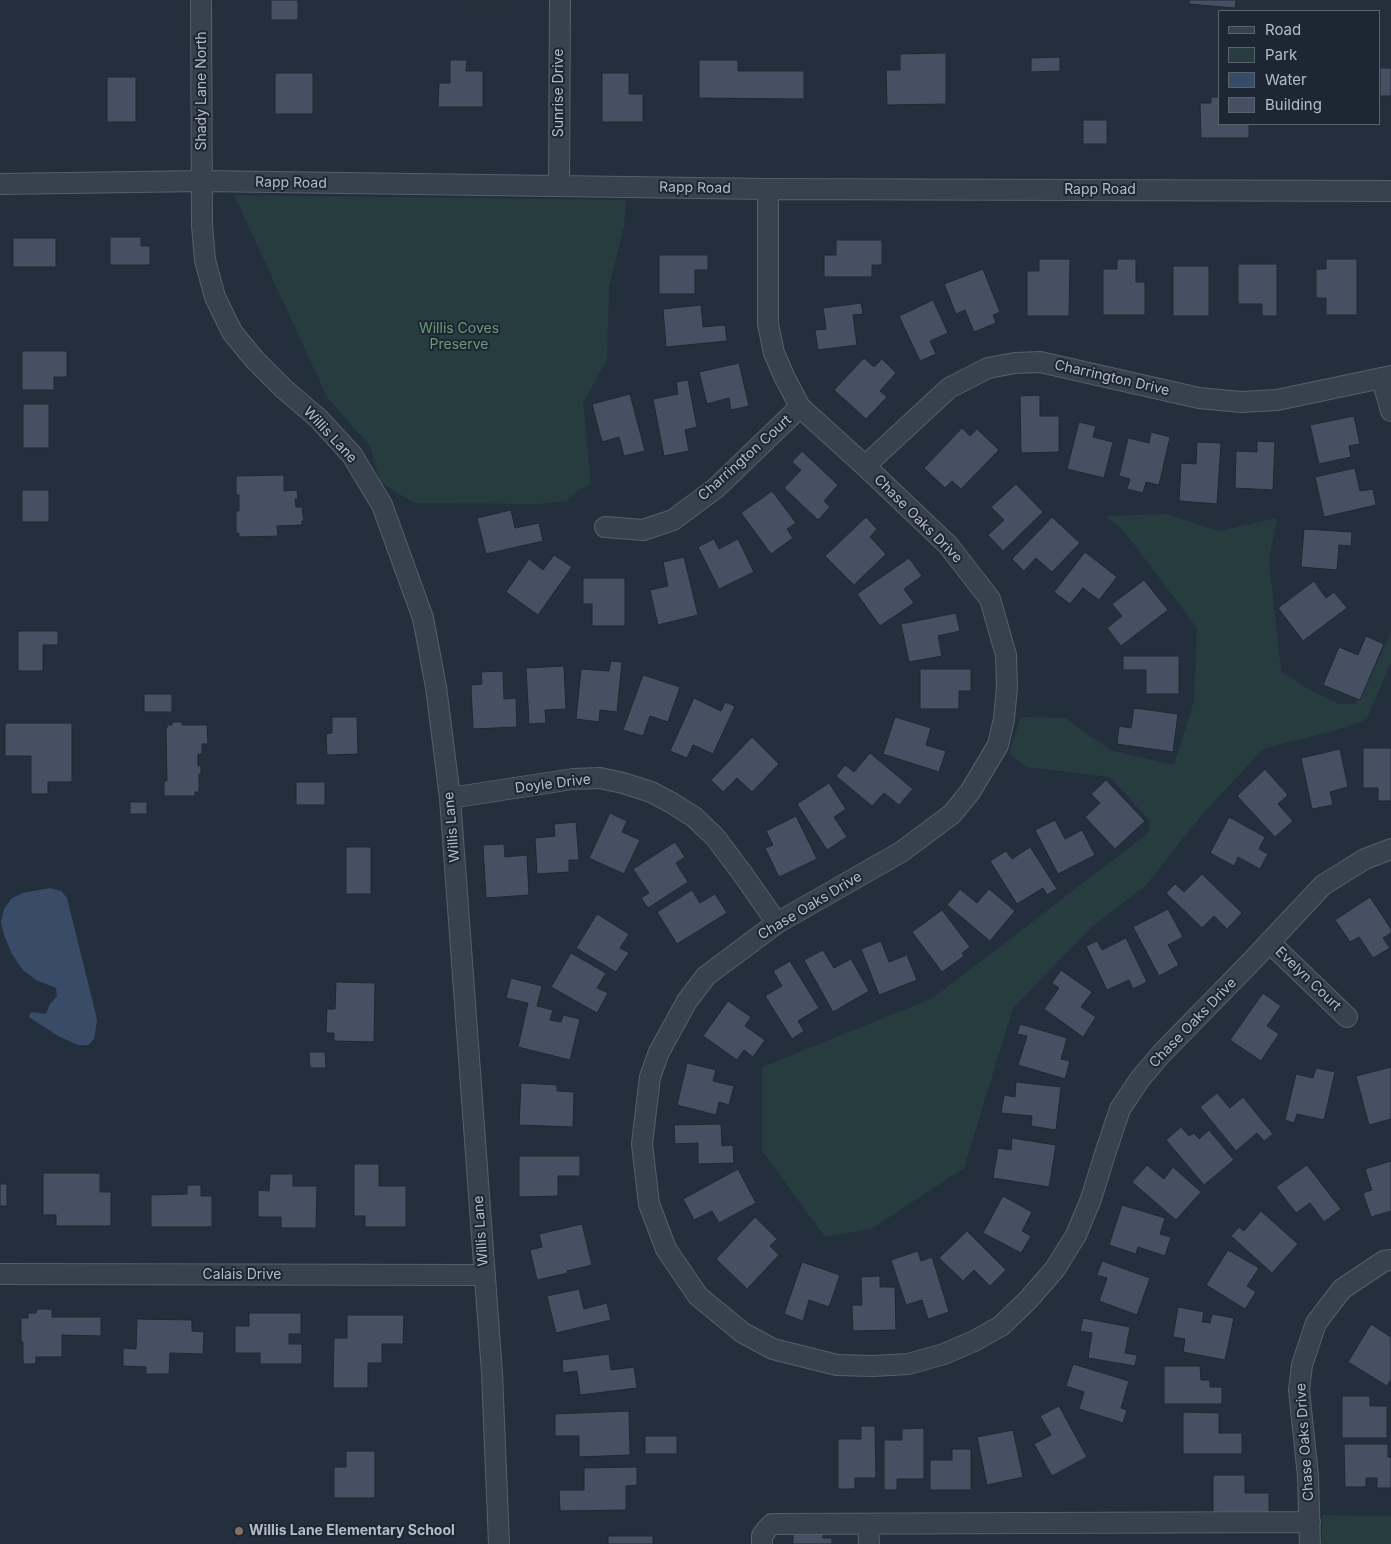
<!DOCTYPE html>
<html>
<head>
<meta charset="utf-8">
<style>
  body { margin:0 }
  #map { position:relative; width:1391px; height:1544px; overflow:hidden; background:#242f3e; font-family:Inter,sans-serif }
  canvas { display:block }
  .legend { position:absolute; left:1218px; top:10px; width:162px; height:115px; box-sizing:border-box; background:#1d2633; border:1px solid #59626f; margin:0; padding:6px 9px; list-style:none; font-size:15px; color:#b4bcc9 }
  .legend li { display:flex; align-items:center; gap:10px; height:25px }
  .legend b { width:25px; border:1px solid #59626f }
</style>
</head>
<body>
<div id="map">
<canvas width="1391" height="1544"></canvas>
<ul class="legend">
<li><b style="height:6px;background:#38414e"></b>Road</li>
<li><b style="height:14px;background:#263c3f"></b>Park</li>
<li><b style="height:14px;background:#394c67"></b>Water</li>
<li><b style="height:14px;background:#455162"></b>Building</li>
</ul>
</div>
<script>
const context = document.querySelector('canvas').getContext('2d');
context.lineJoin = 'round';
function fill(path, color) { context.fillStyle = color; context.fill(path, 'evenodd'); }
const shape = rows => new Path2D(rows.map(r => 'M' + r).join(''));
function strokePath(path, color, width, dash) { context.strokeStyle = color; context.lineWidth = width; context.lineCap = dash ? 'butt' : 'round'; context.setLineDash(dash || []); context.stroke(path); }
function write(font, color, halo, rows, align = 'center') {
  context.font = font + ' Inter,sans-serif'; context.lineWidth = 4; context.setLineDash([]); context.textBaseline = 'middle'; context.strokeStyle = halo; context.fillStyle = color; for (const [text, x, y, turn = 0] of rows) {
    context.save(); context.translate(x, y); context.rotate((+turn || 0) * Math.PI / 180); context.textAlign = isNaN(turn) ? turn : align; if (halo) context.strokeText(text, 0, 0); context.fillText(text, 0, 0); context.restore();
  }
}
const green = shape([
  [234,195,626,200,624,226,609,287,607,360,583,403,591,484,578,490,567,501,538,504,414,503,380,482,370,446,327,397],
  [1167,514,1219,531,1277,518,1269,561,1281,671,1306,688,1339,704,1355,704,1359,699,1391,633,1391,662,1367,719,1344,728,1263,749,1200,817,1146,885,1092,927,1013,1008,964,1168,871,1229,825,1237,762,1151,762,1067,933,998,1148,833,1150,821,1110,777,1026,767,1009,753,1021,717,1065,718,1110,750,1174,765,1194,701,1197,628,1124,531,1105,516],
  [1322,1515,1391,1516,1391,1544,1322,1544]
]);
const water = shape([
  [50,888,61,891,67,898,96,1015,97,1021,94,1039,88,1045,78,1045,58,1036,29,1017,31,1012,46,1014,50,1004,57,996,56,988,36,980,23,970,12,954,4,935,1,922,4,909,12,898,23,893]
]);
const building = shape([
  [271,0,298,0,298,20,271,20,271,0],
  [468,0,513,0,513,1,468,1,468,0],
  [1189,0,1236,0,1235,8,1189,4,1189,0],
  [946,53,946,104,887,105,886,70,900,70,900,54,946,53],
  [1060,57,1060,71,1031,72,1031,58,1060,57],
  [450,60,467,60,466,71,483,71,483,107,438,107,439,83,450,83,450,60],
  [699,60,738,60,738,71,804,71,804,99,699,98,699,60],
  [1380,68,1391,68,1391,96,1380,96,1380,68],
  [275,73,313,73,313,114,275,114,275,73],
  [602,73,629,73,629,94,643,94,643,122,602,122,602,73],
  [107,77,136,77,136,122,107,122,107,77],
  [1211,97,1220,97,1220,124,1249,124,1249,138,1201,138,1200,103,1211,103,1211,97],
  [1083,120,1107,120,1107,144,1083,144,1083,120],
  [110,237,141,237,141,246,150,246,150,265,110,265,110,237],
  [13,238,56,238,56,267,13,267,13,238],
  [836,240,882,240,882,265,872,265,872,277,824,277,824,255,836,255,836,240],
  [659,255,708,255,708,270,695,270,695,294,659,294,659,255],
  [1039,259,1070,259,1069,316,1027,316,1027,271,1039,271,1039,259],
  [1117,259,1136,259,1136,282,1145,282,1145,315,1103,315,1103,269,1117,269,1117,259],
  [1326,259,1357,259,1357,315,1326,315,1326,298,1316,298,1316,269,1326,269,1326,259],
  [1238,264,1277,264,1277,316,1262,316,1262,304,1238,304,1238,264],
  [1173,266,1209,266,1209,316,1173,316,1173,266],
  [983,269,1000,312,993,315,996,323,974,332,965,310,956,314,944,284,983,269],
  [933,300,948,333,930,341,936,354,920,361,899,316,933,300],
  [861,303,863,314,853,315,857,345,818,350,815,330,826,329,823,308,861,303],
  [701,305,703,327,725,325,727,341,666,347,663,309,701,305],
  [22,351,67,351,67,377,54,377,54,390,22,390,22,351],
  [864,358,874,367,882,359,896,373,880,391,887,397,866,419,834,390,864,358],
  [739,363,749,406,731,410,729,398,707,404,699,372,739,363],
  [688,380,697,427,685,430,689,451,664,456,653,399,678,394,676,382,688,380],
  [630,394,645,451,624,456,619,437,602,442,592,404,630,394],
  [1040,395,1040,416,1059,416,1059,452,1021,453,1020,396,1040,395],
  [23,404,49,404,49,448,23,448,23,404],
  [1354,416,1360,444,1349,446,1351,457,1319,464,1310,425,1354,416],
  [1079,422,1096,426,1093,437,1113,442,1104,478,1067,469,1079,422],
  [962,428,970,436,977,429,999,450,961,489,952,481,945,488,924,468,962,428],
  [1151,432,1170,437,1159,485,1146,482,1143,493,1127,489,1130,479,1119,476,1128,438,1149,443,1151,432],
  [1257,441,1275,442,1273,490,1235,488,1236,451,1257,452,1257,441],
  [1197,442,1221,443,1217,504,1179,501,1181,463,1196,464,1197,442],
  [802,451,838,485,824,501,830,507,818,520,784,488,801,470,792,462,802,451],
  [1355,468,1360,491,1373,489,1376,505,1324,517,1315,477,1355,468],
  [284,475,284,491,297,490,298,499,295,499,296,507,302,507,304,521,302,521,302,525,277,526,278,536,239,537,239,533,236,533,236,511,239,511,239,495,236,495,236,476,284,475],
  [1016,484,1043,512,1003,551,988,535,1004,520,991,507,1016,484],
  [22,490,49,490,49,522,22,522,22,490],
  [772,491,796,523,787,529,793,538,771,554,741,513,772,491],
  [511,510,515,528,539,523,543,541,486,554,477,518,511,510],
  [866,517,877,529,870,537,886,554,854,585,825,556,866,517],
  [1052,517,1080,543,1052,572,1036,558,1024,571,1012,559,1052,517],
  [1304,529,1352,532,1351,546,1339,545,1337,570,1301,567,1304,529],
  [714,539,719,549,738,539,754,572,719,589,698,547,714,539],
  [1085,552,1117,577,1099,600,1083,588,1070,604,1054,592,1085,552],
  [554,555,572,567,538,615,506,592,529,559,543,570,554,555],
  [684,557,698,615,658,625,650,590,668,586,663,562,684,557],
  [909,558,922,576,904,589,914,603,880,626,857,594,909,558],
  [583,578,625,578,625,626,592,626,592,604,583,604,583,578],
  [1144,580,1168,610,1121,646,1107,628,1122,616,1112,604,1144,580],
  [1314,581,1326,598,1334,592,1347,608,1303,641,1278,608,1314,581],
  [956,613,960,631,938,636,942,656,909,662,901,624,956,613],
  [18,631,58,631,58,645,43,645,43,671,18,671,18,631],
  [1366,636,1384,644,1360,700,1323,685,1339,647,1358,655,1366,636],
  [1123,656,1179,656,1179,694,1146,694,1146,670,1123,670,1123,656],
  [611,661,622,662,617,712,600,710,599,722,576,719,581,669,609,671,611,661],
  [564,666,566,709,545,710,546,723,529,724,526,668,564,666],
  [920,669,971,669,971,691,959,691,959,709,920,709,920,669],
  [503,671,504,699,516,698,517,727,473,729,471,685,482,684,481,672,503,671],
  [643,675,680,687,668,722,650,716,643,736,623,730,643,675],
  [144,694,172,694,172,712,144,712,144,694],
  [694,698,721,711,725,702,735,706,713,754,693,745,687,758,670,751,694,698],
  [1134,708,1178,714,1173,752,1117,744,1119,726,1131,728,1134,708],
  [332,717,357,717,358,754,327,755,326,734,332,733,332,717],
  [895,717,931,728,926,745,946,751,939,772,883,754,895,717],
  [172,722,182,722,182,725,207,725,208,744,202,744,202,754,198,754,198,766,201,766,201,774,199,774,199,792,195,792,195,796,164,796,164,781,167,781,166,728,167,728,167,725,172,725,172,722],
  [5,723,72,723,72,782,48,782,48,794,31,794,31,756,5,756,5,723],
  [752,737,779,764,752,792,737,778,723,792,711,780,752,737],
  [1363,748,1391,748,1391,801,1378,801,1378,788,1363,788,1363,748],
  [1340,749,1348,787,1330,792,1333,805,1312,809,1301,758,1340,749],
  [870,753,913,789,899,805,884,793,872,806,836,776,845,765,854,772,870,753],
  [1265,769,1288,795,1278,804,1293,821,1275,837,1237,796,1265,769],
  [1106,780,1145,821,1115,849,1085,817,1100,803,1091,794,1106,780],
  [296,782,325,782,325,805,296,805,296,782],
  [829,783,846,809,834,817,847,837,827,850,797,804,829,783],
  [130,802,147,802,147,814,130,814,130,802],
  [610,813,627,821,622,832,640,840,624,874,589,858,610,813],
  [796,816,817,859,779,877,765,848,773,845,766,831,796,816],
  [1229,817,1265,837,1259,849,1268,854,1260,869,1238,857,1234,866,1210,853,1229,817],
  [1055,820,1065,839,1082,830,1095,855,1058,874,1035,830,1055,820],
  [576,822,579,860,569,860,569,872,537,874,535,838,555,836,554,824,576,822],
  [675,842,685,857,676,863,688,882,648,908,641,898,649,893,633,869,675,842],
  [504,844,505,857,527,855,529,895,486,898,483,845,504,844],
  [346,847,371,847,371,894,346,894,346,847],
  [1030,847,1057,889,1047,895,1043,888,1017,904,990,861,1006,851,1012,859,1030,847],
  [1202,874,1242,913,1227,929,1214,916,1202,928,1166,893,1175,884,1184,892,1202,874],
  [960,889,977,903,989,889,1015,911,990,941,947,905,960,889],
  [692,890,700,903,715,894,727,913,677,944,657,912,692,890],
  [1370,897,1391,929,1391,933,1383,938,1390,948,1373,958,1359,937,1350,942,1335,920,1370,897],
  [1168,909,1183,937,1168,945,1179,965,1159,976,1133,927,1168,909],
  [942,910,970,947,962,953,964,956,942,972,912,932,942,910],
  [597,914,629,934,620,948,629,953,616,972,576,948,597,914],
  [1126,938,1147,982,1133,989,1129,980,1107,990,1086,946,1097,941,1102,950,1126,938],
  [881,941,889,962,907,955,917,980,879,995,861,949,881,941],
  [823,950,834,968,851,959,869,991,833,1012,804,960,823,950],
  [571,953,606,973,597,988,608,993,597,1013,551,987,571,953],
  [790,961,819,1008,798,1021,804,1031,792,1039,765,996,782,986,773,971,790,961],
  [1061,970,1092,992,1081,1007,1096,1017,1083,1037,1044,1009,1059,988,1052,983,1061,970],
  [511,978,542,986,537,1006,553,1010,550,1020,561,1022,563,1015,580,1019,570,1060,518,1047,528,1003,506,998,511,978],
  [336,982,375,983,374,1042,334,1041,334,1033,326,1033,327,1009,335,1009,336,982],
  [1263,993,1281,1006,1267,1026,1279,1034,1261,1061,1230,1040,1263,993],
  [728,1001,751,1017,745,1026,765,1040,753,1057,744,1050,737,1060,703,1036,728,1001],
  [1020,1024,1067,1038,1061,1059,1070,1061,1065,1079,1018,1065,1027,1036,1017,1034,1020,1024],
  [309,1052,325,1052,326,1068,310,1068,309,1052],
  [687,1063,716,1070,713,1081,734,1086,729,1105,719,1102,716,1115,677,1105,687,1063],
  [1391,1067,1391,1119,1369,1125,1356,1076,1391,1067],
  [1316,1068,1335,1072,1324,1120,1297,1114,1294,1123,1285,1120,1296,1074,1313,1078,1316,1068],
  [1016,1082,1061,1087,1056,1130,1031,1126,1032,1116,1001,1113,1004,1095,1015,1097,1016,1082],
  [521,1083,557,1085,557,1091,574,1092,573,1127,519,1125,521,1083],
  [1217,1093,1230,1108,1243,1097,1273,1134,1264,1141,1257,1133,1236,1151,1200,1107,1217,1093],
  [721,1124,722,1146,733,1145,734,1163,698,1164,698,1143,675,1144,674,1125,721,1124],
  [1181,1127,1189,1136,1194,1133,1199,1139,1209,1130,1234,1160,1204,1185,1166,1140,1181,1127],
  [1012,1138,1056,1145,1049,1187,993,1178,998,1148,1011,1150,1012,1138],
  [519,1156,580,1156,580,1176,558,1176,558,1196,519,1197,519,1156],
  [1391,1161,1391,1211,1371,1217,1363,1193,1372,1190,1365,1169,1391,1161],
  [354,1164,379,1164,379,1186,406,1186,406,1227,365,1227,365,1216,354,1216,354,1164],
  [1147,1165,1164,1179,1173,1167,1201,1192,1176,1220,1132,1182,1147,1165],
  [1307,1165,1341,1209,1324,1222,1310,1203,1296,1213,1276,1187,1307,1165],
  [738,1169,756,1203,719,1223,712,1211,694,1220,683,1199,738,1169],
  [43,1173,100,1173,100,1192,111,1192,111,1226,56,1226,56,1215,43,1215,43,1173],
  [270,1174,293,1174,293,1186,317,1186,316,1228,281,1228,281,1217,258,1217,258,1190,269,1191,270,1174],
  [0,1184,7,1184,7,1206,0,1206,0,1184],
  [187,1185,201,1185,201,1196,212,1196,212,1227,151,1227,151,1195,187,1194,187,1185],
  [1003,1196,1032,1212,1022,1231,1031,1236,1021,1253,983,1233,1003,1196],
  [1122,1205,1165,1218,1160,1234,1171,1237,1165,1256,1138,1247,1136,1254,1109,1245,1122,1205],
  [1261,1211,1298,1244,1272,1273,1231,1236,1239,1227,1244,1231,1261,1211],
  [755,1217,777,1239,770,1246,779,1255,747,1289,716,1259,755,1217],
  [582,1224,592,1265,567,1271,568,1273,537,1280,530,1250,542,1247,539,1234,582,1224],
  [967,1231,1006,1270,990,1286,974,1270,963,1281,939,1258,967,1231],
  [1228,1250,1259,1268,1247,1286,1256,1292,1245,1309,1206,1285,1228,1250],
  [918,1251,921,1261,932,1257,949,1312,928,1319,922,1300,906,1305,891,1260,918,1251],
  [1102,1261,1150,1278,1137,1315,1099,1301,1107,1278,1097,1275,1102,1261],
  [802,1262,840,1275,829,1307,809,1300,803,1321,784,1314,802,1262],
  [880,1276,880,1287,895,1287,896,1330,853,1331,852,1305,862,1305,861,1277,880,1276],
  [579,1289,584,1309,607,1303,611,1320,556,1333,547,1296,579,1289],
  [1178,1307,1204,1312,1202,1322,1210,1323,1212,1314,1234,1318,1225,1360,1183,1352,1185,1339,1173,1337,1178,1307],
  [37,1309,52,1309,52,1317,101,1317,101,1336,62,1335,62,1357,36,1357,36,1362,34,1364,25,1364,23,1362,23,1342,21,1342,21,1318,28,1318,28,1313,36,1313,37,1309],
  [0,1311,1,1311,1,1366,0,1366,0,1311],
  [249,1313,301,1313,301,1334,289,1334,289,1344,302,1344,302,1364,260,1364,260,1353,235,1353,235,1326,249,1326,249,1313],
  [347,1315,404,1315,403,1344,382,1344,382,1363,368,1363,368,1388,333,1388,334,1338,347,1338,347,1315],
  [1083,1318,1130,1327,1125,1353,1137,1355,1135,1366,1088,1358,1092,1333,1080,1331,1083,1318],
  [137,1319,192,1320,192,1331,204,1332,203,1354,170,1353,169,1374,146,1374,146,1367,123,1366,123,1348,136,1349,137,1319],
  [1371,1324,1391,1337,1391,1379,1387,1386,1348,1362,1371,1324],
  [609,1354,611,1370,634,1367,637,1388,580,1395,577,1371,563,1373,562,1360,609,1354],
  [1073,1364,1129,1381,1121,1408,1127,1410,1123,1423,1079,1409,1084,1392,1066,1386,1073,1364],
  [1164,1366,1200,1366,1201,1380,1210,1380,1210,1387,1222,1387,1222,1404,1164,1404,1164,1366],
  [1342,1396,1370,1396,1370,1406,1387,1406,1387,1438,1342,1438,1342,1396],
  [1059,1406,1087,1457,1052,1476,1034,1444,1051,1435,1040,1416,1059,1406],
  [629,1411,630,1455,579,1457,579,1436,555,1436,555,1414,629,1411],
  [1183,1412,1219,1413,1219,1433,1242,1433,1242,1454,1183,1454,1183,1412],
  [861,1426,875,1426,876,1478,855,1478,855,1489,838,1489,838,1439,861,1439,861,1426],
  [924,1428,924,1479,897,1479,897,1490,884,1490,884,1440,902,1440,902,1429,924,1428],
  [1013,1430,1023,1477,987,1485,977,1437,1013,1430],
  [645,1436,677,1436,677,1454,645,1454,645,1436],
  [1344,1444,1388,1444,1388,1457,1391,1457,1391,1488,1377,1488,1377,1478,1366,1478,1366,1487,1345,1487,1344,1444],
  [952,1449,971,1449,971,1490,930,1490,930,1460,952,1460,952,1449],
  [346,1451,375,1451,375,1498,334,1498,334,1467,346,1467,346,1451],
  [637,1467,637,1485,626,1486,626,1510,560,1511,559,1490,584,1490,584,1468,637,1467],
  [1213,1475,1245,1475,1245,1493,1269,1493,1269,1514,1213,1514,1213,1475],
  [793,1532,823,1533,823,1538,832,1538,832,1544,793,1544,793,1532],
  [608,1536,653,1536,653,1544,608,1544,608,1536]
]);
const minor = shape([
  [201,0,202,225,205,260,215,297,232,332,255,360,284,389,318,418,352,455,382,505,423,618,436,687,450,798,492,1373,499,1544],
  [0,184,202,181,768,189,1391,191],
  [559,186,560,0],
  [768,189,768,324,774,353,784,376,800,407,865,466,948,545,990,599,1006,655,1007,687,1004,719,998,745,970,792,952,814,901,852,777,923,706,976,687,1001,659,1052,650,1077,642,1144,649,1204,666,1249,698,1296,743,1333,773,1349,837,1365,873,1366,908,1364,944,1354,974,1341,1001,1326,1028,1300,1055,1269,1076,1235,1091,1199,1105,1154,1120,1109,1140,1079,1162,1053,1250,963,1323,885,1365,859,1391,849],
  [1382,379,1391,411],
  [865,466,949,388,988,368,1015,363,1040,362,1199,398,1241,402,1277,400,1391,376],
  [605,527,643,530,673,520,716,488,800,407],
  [450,798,573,779,600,778,623,783,651,792,672,803,694,817,715,837,742,873,777,923],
  [1269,942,1347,1017],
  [0,1274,485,1275],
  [868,1524,869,1544],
  [762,1544,762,1536,767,1529,772,1524,1310,1522],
  [1310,1544,1308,1476,1299,1390,1302,1365,1316,1323,1342,1289,1384,1261,1391,1260]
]);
const markers = [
  [239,1531,5,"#8d6e63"]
];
const streetNames = [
  ["Shady Lane North",202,91,-90],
  ["Sunrise Drive",559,93,-90],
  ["Rapp Road",291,183,1],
  ["Rapp Road",695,188,1],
  ["Rapp Road",1100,190],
  ["Charrington Drive",1112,378,13],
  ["Willis Lane",330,435,47],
  ["Charrington Court",745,458,-42],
  ["Chase Oaks Drive",918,519,45],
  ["Doyle Drive",553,784,-7],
  ["Willis Lane",452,827,-95],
  ["Chase Oaks Drive",810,906,-31],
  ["Evelyn Court",1308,979,44],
  ["Chase Oaks Drive",1193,1023,-46],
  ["Willis Lane",481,1231,-94],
  ["Calais Drive",242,1275],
  ["Chase Oaks Drive",1305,1442,-94]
];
const parkNames = [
  ["Willis Coves",459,329],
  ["Preserve",459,345]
];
const poiNames = [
  ["Willis Lane Elementary School",249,1531]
];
fill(green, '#263c3f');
fill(water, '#394c67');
fill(building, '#455162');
strokePath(building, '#1f2835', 1);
strokePath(minor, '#565f6c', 22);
strokePath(minor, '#38414e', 20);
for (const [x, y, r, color] of markers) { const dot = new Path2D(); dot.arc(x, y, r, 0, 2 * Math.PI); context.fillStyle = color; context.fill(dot); strokePath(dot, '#1d2633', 2); }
write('14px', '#b4bcc9', '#1d2633', streetNames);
write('14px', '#6b9a76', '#1d2633', parkNames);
write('bold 14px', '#b4bcc9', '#1d2633', poiNames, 'left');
</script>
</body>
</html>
